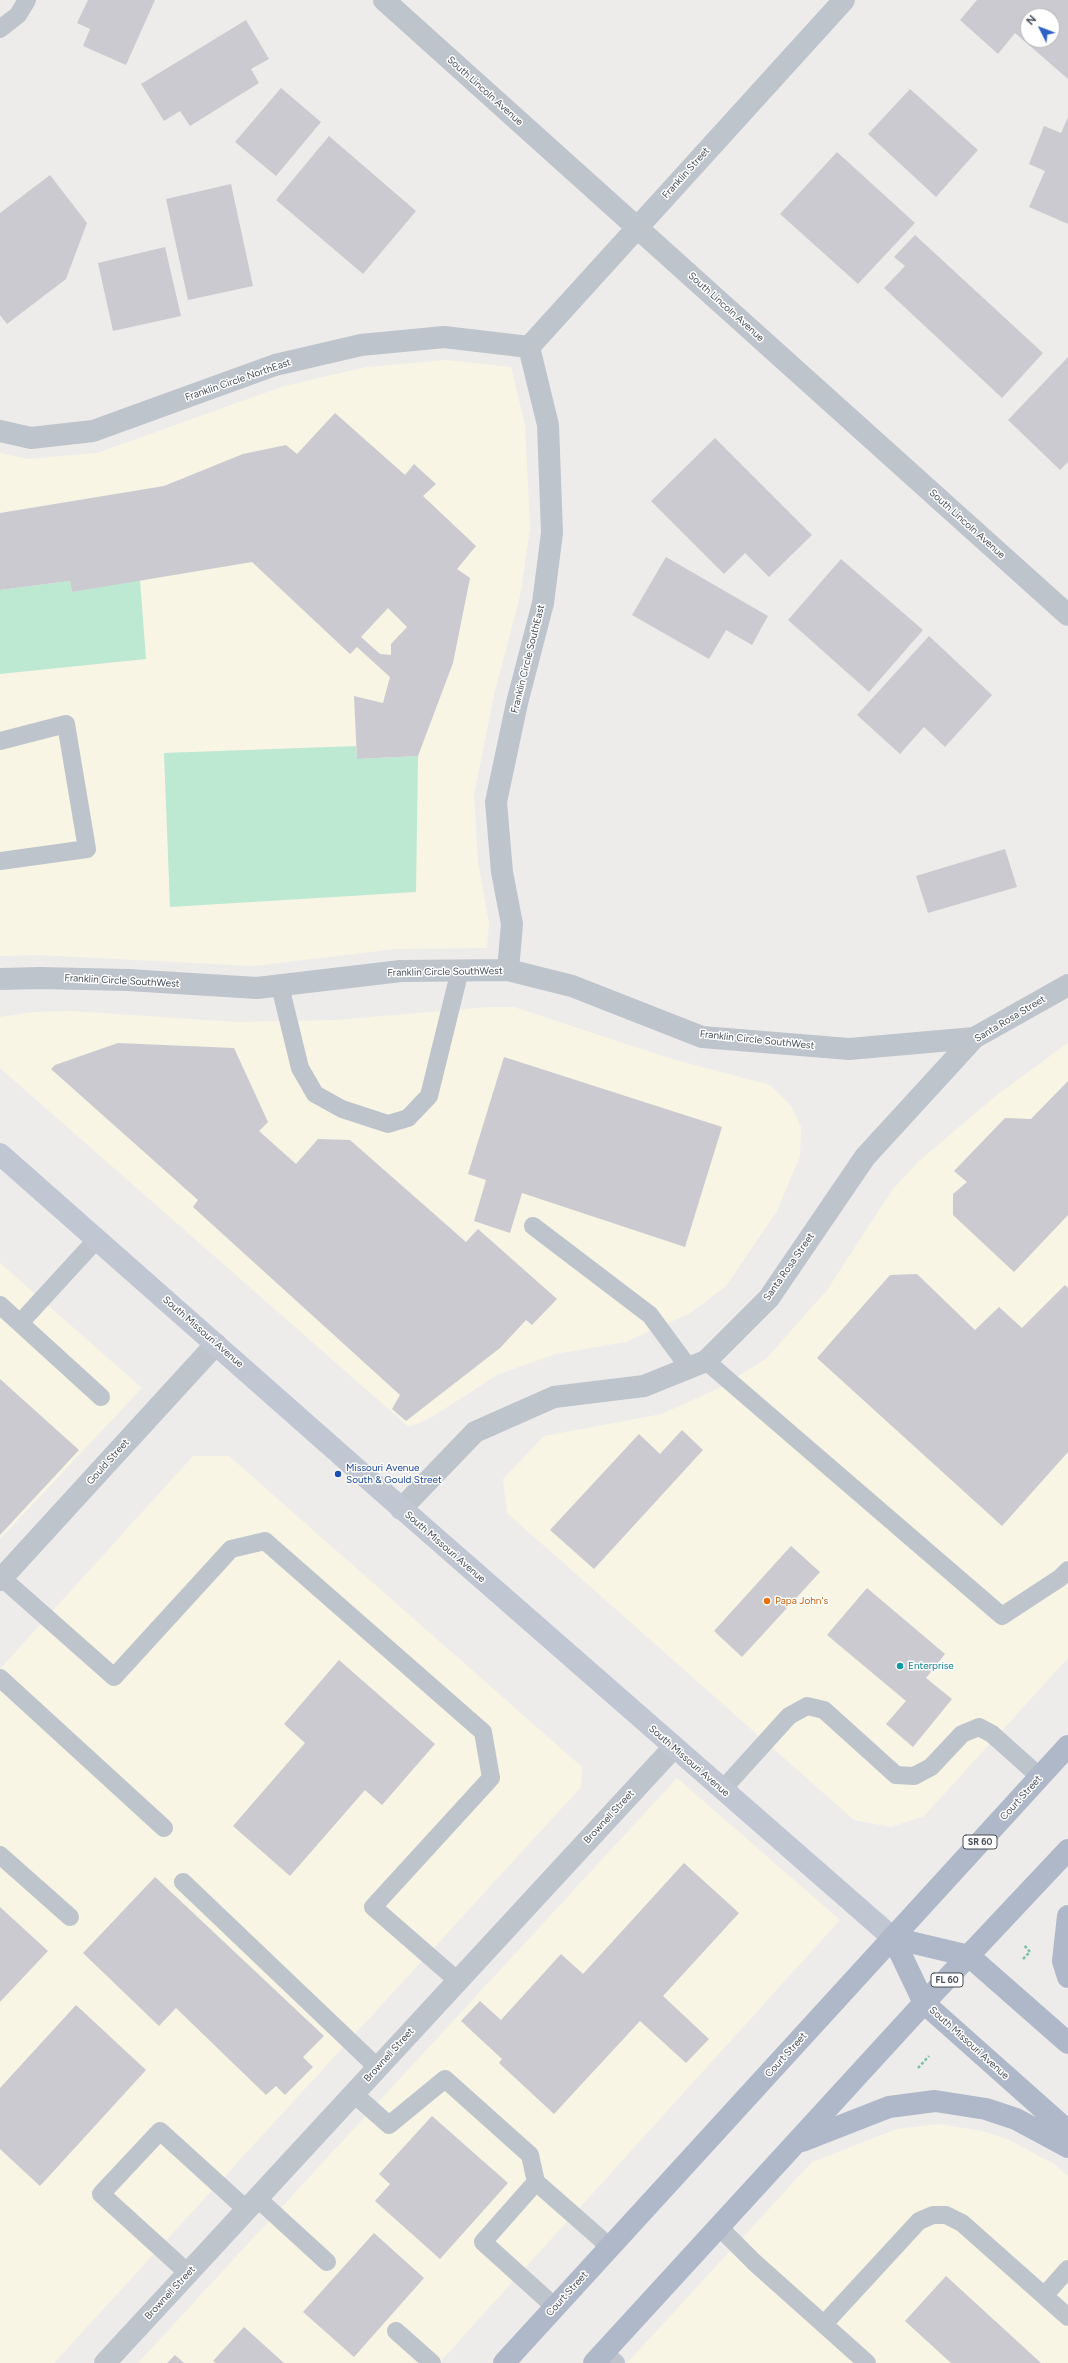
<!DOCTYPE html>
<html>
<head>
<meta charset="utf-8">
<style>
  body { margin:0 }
  #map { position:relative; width:1068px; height:2363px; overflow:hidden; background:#eeeceb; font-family:Figtree,sans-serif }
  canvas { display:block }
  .north { position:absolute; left:1020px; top:8px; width:40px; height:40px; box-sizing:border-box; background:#fff; border:1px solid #b5b8bb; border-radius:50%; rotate:312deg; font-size:11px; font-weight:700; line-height:16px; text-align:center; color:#464d56 }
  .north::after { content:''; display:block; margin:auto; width:14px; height:18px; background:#2d61c6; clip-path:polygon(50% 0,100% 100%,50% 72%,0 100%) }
</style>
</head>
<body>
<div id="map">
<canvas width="1068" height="2363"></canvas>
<div class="north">N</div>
</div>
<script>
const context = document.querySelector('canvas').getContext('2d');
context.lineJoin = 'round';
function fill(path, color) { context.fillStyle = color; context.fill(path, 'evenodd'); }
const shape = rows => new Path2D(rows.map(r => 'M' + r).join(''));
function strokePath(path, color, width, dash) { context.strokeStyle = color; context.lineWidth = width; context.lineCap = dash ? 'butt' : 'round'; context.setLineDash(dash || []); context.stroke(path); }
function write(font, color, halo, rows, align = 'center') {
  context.font = font + ' Figtree,sans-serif'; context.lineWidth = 3; context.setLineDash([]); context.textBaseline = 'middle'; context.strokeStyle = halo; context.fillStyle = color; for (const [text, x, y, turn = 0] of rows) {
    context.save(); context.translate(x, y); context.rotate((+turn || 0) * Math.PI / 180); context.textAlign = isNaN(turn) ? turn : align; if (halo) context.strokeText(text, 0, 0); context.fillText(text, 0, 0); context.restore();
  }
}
const commercial = shape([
  [446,360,511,367,525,425,530,529,520,596,494,695,474,795,478,862,489,923,487,948,395,949,254,966,38,955,0,956,0,453,28,459,97,453,284,386,367,367],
  [490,1007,514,1007,672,1059,770,1085,791,1106,801,1127,800,1156,777,1211,726,1286,689,1314,625,1342,555,1354,497,1375,432,1417,409,1427,0,1068,0,1017,34,1012,71,1011,235,1022,336,1020],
  [1068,1043,1068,1658,924,1816,891,1827,854,1820,507,1513,503,1479,544,1436,662,1414,721,1387,767,1358,827,1290,893,1189,920,1160,998,1094],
  [0,1263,142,1388,0,1539],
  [193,1456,229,1456,582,1767,581,1787,54,2363,0,2363,0,1669],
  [677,1778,840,1920,439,2363,138,2363],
  [938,2124,983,2131,1009,2140,1054,2164,1068,2176,1068,2363,627,2363,812,2162,897,2129]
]);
const green = shape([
  [140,580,146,659,0,674,0,590,70,581,72,592],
  [356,746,357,759,418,756,416,892,170,907,164,753]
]);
const building = shape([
  [88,0,155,0,126,65,83,46,90,29,77,23],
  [977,0,1068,0,1068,79,1015,33,998,54,960,20],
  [1028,16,1052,16,1052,40,1028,40],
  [246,20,269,59,251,69,259,83,190,126,180,111,164,121,141,84],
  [281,88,321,122,276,176,235,142],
  [910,89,978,150,936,197,868,134],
  [1068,117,1068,224,1029,207,1045,171,1029,164,1044,126,1061,133],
  [329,136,416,211,363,274,276,200],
  [837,152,915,223,858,284,780,214],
  [50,175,87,223,66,279,7,324,0,315,0,213],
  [231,184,253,286,188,300,166,199],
  [915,235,1043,353,1002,398,884,288,905,266,894,257],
  [165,247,181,316,113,331,98,263],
  [1068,357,1068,462,1060,470,1008,420],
  [335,413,405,475,414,464,436,484,423,496,476,546,457,569,470,578,453,663,418,756,357,759,354,696,383,703,390,677,357,647,350,654,252,562,72,592,70,581,0,590,0,513,164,486,243,454,286,445,297,454],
  [388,608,407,627,391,644,391,655,380,654,361,637],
  [715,438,812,535,769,577,745,553,724,574,651,501],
  [666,557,768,616,752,645,726,630,709,659,632,615],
  [841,559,923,630,869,692,788,620],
  [929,636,992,695,945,747,924,727,900,754,857,715],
  [1005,849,1017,887,928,913,916,876],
  [118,1043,234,1048,268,1122,259,1131,296,1164,318,1139,350,1140,466,1242,478,1229,557,1299,532,1325,526,1320,500,1348,406,1421,392,1409,400,1395,193,1207,198,1200,51,1069,55,1065],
  [504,1057,722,1127,685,1247,522,1193,510,1233,474,1221,486,1180,468,1174],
  [1068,1081,1068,1215,1014,1272,953,1215,953,1194,967,1182,954,1171,1005,1118,1031,1119],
  [917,1274,975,1330,999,1307,1022,1328,1065,1285,1068,1288,1068,1452,1002,1526,817,1358,890,1275],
  [0,1379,79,1450,0,1535],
  [682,1430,703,1450,594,1569,550,1530,639,1434,660,1454],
  [791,1546,820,1572,742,1657,714,1631],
  [867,1588,945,1654,926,1678,952,1699,913,1747,886,1724,906,1701,827,1635],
  [339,1660,435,1744,382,1805,365,1790,290,1876,233,1826,305,1743,284,1724],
  [684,1863,739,1913,663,1996,709,2039,686,2063,640,2021,554,2114,499,2063,502,2059,461,2021,480,2001,501,2020,561,1954,583,1974],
  [155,1877,324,2036,303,2057,313,2067,285,2095,276,2086,266,2095,176,2008,159,2026,83,1953],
  [0,1907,48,1951,0,2002],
  [76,2005,146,2070,40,2186,0,2149,0,2088],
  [432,2116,508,2183,440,2259,375,2201,390,2184,379,2174],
  [374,2233,424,2278,354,2357,303,2312],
  [946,2276,1041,2363,951,2363,905,2321],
  [244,2327,284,2363,216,2363,213,2361],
  [175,2355,184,2363,167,2363]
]);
const path = shape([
  [1023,1959,1030,1952,1024,1945],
  [918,2068,929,2056]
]);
const service = shape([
  [0,29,18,15,27,0],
  [0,741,66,724,87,849,0,861],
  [280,986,300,1068,315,1094,342,1109,388,1124,408,1118,429,1096,460,970],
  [533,1226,650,1315,689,1368],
  [0,1305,101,1397],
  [20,1323,97,1239],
  [706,1361,1002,1616,1060,1578,1068,1570],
  [2,1578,114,1677,231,1549,265,1541,483,1732,491,1778,373,1907,458,1981],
  [0,1678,164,1828],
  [722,1790,789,1716,807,1706,824,1710,896,1775,914,1776,931,1767,962,1734,979,1727,992,1734,1040,1777],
  [0,1855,70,1917],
  [183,1882,378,2068],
  [354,2094,389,2125,445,2079,530,2155,536,2182],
  [257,2198,327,2262],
  [719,2227,754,2262,867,2363],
  [188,2273,101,2194,160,2131,247,2210],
  [1044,2296,1068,2269],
  [555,2307,483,2242,536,2182,610,2247],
  [824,2324,919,2221,933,2215,946,2215,962,2223,1068,2317],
  [396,2331,432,2363],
  [604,2353,616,2363]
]);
const minor = shape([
  [384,0,1068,615],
  [529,347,844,0],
  [0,431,31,438,93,431,275,365,361,345,444,337,529,347],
  [508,970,512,924,502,872,496,802,517,703,543,603,552,533,548,425,529,347],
  [0,979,40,978,128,980,257,988,401,971,508,970,572,986,702,1037,849,1049,974,1038],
  [401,1509,475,1432,554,1397,644,1386,706,1361,769,1298,865,1157,974,1038,1068,985],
  [0,1580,216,1344],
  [105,2363,674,1747]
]);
const secondary = shape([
  [0,1154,367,1478,893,1938]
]);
const primary = shape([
  [1068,1916,1063,1961,1068,1977],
  [893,1938,924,2003,1068,2131],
  [893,1938,969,1956,1068,2043],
  [802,2141,889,2107,935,2101,986,2109,1016,2119,1068,2147],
  [504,2363,1068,1746],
  [594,2363,924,2003,1068,1850]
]);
const markers = [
  [338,1474,4,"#1a4fb4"],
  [767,1601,4,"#e8710a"],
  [900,1666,4,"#0f9aa8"]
];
const shields = [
  [980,1842,34],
  [947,1980,32]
];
const shieldNames = [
  ["SR 60",980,1842],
  ["FL 60",947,1980]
];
const streetNames = [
  ["South Lincoln Avenue",485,91,42],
  ["Franklin Street",686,173,-48],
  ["South Lincoln Avenue",726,307,42],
  ["Franklin Circle NorthEast",238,380,-19],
  ["South Lincoln Avenue",967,524,42],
  ["Franklin Circle SouthEast",528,659,-76],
  ["Franklin Circle SouthWest",445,972,-1],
  ["Franklin Circle SouthWest",122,981,3],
  ["Santa Rosa Street",1010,1019,-31],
  ["Franklin Circle SouthWest",757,1040,6],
  ["Santa Rosa Street",789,1267,-55],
  ["South Missouri Avenue",203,1332,41],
  ["Gould Street",108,1462,-48],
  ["South Missouri Avenue",445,1547,41],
  ["South Missouri Avenue",689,1761,41],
  ["Court Street",1021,1798,-48],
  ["Brownell Street",609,1817,-47],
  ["South Missouri Avenue",969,2043,42],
  ["Brownell Street",389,2055,-48],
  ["Court Street",786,2055,-48],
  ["Brownell Street",170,2293,-47],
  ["Court Street",567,2294,-48]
];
const transitNames = [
  ["Missouri Avenue",346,1468],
  ["South & Gould Street",346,1480]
];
const foodNames = [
  ["Papa John's",775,1601]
];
const cultureNames = [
  ["Enterprise",908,1666]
];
fill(commercial, '#f8f5e5');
fill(green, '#bde8d2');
fill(building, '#cacad0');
strokePath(path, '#7ac2a5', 2.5, [3, 2]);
strokePath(service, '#bec4cc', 18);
strokePath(minor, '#bec4cc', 22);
strokePath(secondary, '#c0c7d3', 22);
strokePath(primary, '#aeb8c8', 22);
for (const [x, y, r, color] of markers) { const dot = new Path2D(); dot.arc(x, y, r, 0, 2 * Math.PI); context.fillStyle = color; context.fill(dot); strokePath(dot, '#fff', 1.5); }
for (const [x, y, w] of shields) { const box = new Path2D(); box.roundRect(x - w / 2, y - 7, w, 14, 3); context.fillStyle = '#fff'; context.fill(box); strokePath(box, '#464d56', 1); }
write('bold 9px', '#464d56', null, shieldNames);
write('10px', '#464d56', '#fff', streetNames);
write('10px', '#164399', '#fff', transitNames, 'left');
write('10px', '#c56008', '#fff', foodNames, 'left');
write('10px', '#0d838f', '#fff', cultureNames, 'left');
</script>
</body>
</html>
